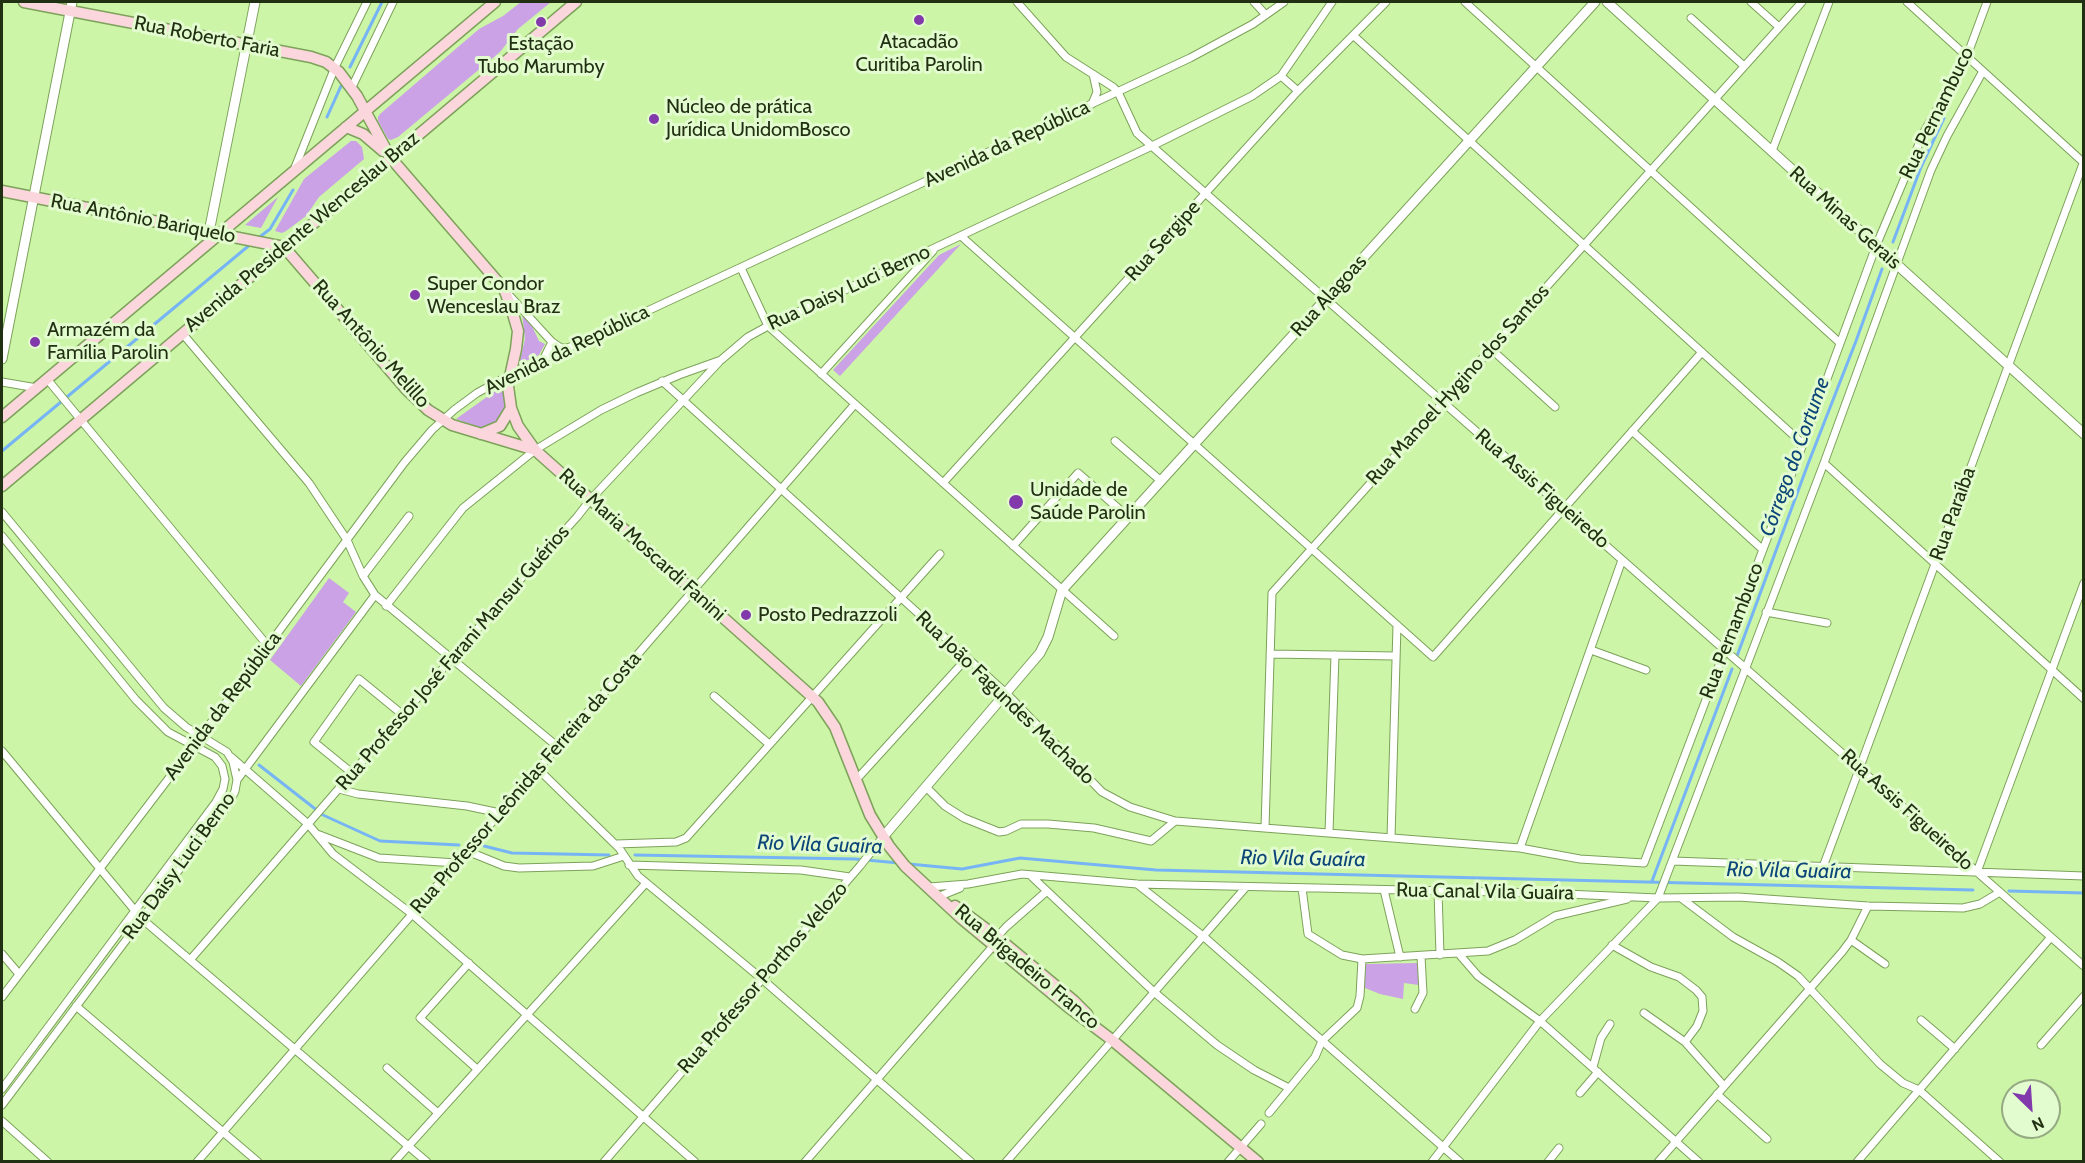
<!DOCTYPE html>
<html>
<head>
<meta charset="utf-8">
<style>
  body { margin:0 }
  #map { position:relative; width:2085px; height:1163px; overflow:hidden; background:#ccf5a8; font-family:Cabin,sans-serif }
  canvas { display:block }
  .frame { position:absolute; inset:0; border:3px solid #213012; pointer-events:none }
  .north { position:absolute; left:2001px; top:1079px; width:60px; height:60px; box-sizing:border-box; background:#e3fccf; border:2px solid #95aa83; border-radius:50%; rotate:155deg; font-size:16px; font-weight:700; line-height:24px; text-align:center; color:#213012 }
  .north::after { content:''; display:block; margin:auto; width:21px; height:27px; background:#8239ab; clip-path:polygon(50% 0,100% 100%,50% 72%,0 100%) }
</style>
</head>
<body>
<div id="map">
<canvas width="2085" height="1163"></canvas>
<div class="frame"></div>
<div class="north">N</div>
</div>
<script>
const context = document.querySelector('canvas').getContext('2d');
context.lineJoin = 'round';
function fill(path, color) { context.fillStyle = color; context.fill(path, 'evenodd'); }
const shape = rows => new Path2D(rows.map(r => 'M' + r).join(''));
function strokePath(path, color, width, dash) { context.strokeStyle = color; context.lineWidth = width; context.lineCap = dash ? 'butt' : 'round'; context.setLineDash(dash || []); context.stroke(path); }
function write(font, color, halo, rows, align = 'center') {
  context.font = font + ' Cabin,sans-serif'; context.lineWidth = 6; context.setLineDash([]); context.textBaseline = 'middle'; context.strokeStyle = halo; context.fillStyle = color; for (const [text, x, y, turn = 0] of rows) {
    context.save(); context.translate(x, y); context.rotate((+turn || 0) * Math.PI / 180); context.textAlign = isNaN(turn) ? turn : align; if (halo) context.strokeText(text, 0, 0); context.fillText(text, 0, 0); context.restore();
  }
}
const green = shape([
  [521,2,551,2,518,29,500,52,398,137,391,140,388,139,378,121,378,117,380,114,479,29,503,16],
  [351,141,356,141,362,147,364,159,319,197,306,216,286,231,282,233,275,231,304,179],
  [278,197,261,228,245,225],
  [961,244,840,376,833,370,939,255],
  [522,313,530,322,539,341,545,344,539,355,519,364,525,339],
  [505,384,504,412,495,424,481,428,456,419],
  [329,578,349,593,343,602,356,612,301,686,270,660],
  [1418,963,1419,985,1404,983,1403,999,1380,994,1365,988,1365,964]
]);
const stream = shape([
  [350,67,382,2],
  [327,117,341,86],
  [257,239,270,229,293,190],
  [1893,242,1921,167,1944,118],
  [2,451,252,243],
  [1737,656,1808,464,1856,341,1882,269],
  [259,765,323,815,380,841,459,845],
  [484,846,512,853,609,855],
  [635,855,855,859,899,863],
  [909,864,962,869,1020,858,1156,870,1973,890],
  [1652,881,1732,669],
  [2009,891,2084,893]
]);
const minor = shape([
  [1017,2,1066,57,1113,87,1118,92,1137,133,2084,966],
  [1254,2,1266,15],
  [1465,2,1840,343],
  [1751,2,1779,27],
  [1907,2,2084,163],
  [1691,18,1744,66],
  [1354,36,1803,444],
  [1281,76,1298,91],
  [352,87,393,2],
  [1092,104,1097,92,1093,74],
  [1772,151,1829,2],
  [294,170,335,67,367,2],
  [961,236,1433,657,1702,352],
  [741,268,768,326,1114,636],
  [509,295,552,342,561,348,567,348],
  [182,333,309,483,347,540,363,576,375,595,558,747],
  [1491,349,1555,407],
  [543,360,552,342],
  [821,374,933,251],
  [47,379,268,646],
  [662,381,1006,693,1102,792,1130,807,1175,821],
  [2,382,37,388],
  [1632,431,1762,549],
  [1115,441,1161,481],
  [1824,463,2084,699],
  [943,483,1298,91,1386,2],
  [2,512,164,708,186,727,227,752,233,762,237,780],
  [2,536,136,700,168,732,215,757,222,766,225,779,223,789,216,802,2,1089],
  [1013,546,1078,473,1128,517],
  [363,576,409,516],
  [386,606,463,508,535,450,558,436,601,410,636,393,679,375,721,360,748,337,768,326,1152,146,1252,96,1281,76,1332,2],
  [1766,612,1827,623],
  [1591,650,1646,670],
  [1270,654,1396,656],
  [714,696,769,744],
  [2,751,142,919,427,1162],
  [231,757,308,824,333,854,412,914,695,1162],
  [538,769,619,848,638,876,762,979,971,1162],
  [352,773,314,742,359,679,403,715],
  [856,780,967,658],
  [926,787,945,806,964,818,999,832,1006,831,1021,824,1048,824,1094,828,1151,841,1175,821,1520,848,1580,859,1644,863,1803,444,1876,246,1924,132,1967,56,1987,2],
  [339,789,358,794,467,806,500,813],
  [1265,828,1272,593,1802,2],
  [1329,833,1335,655],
  [317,834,379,858,457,863],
  [1391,838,1397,625],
  [616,844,676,842,686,838,940,554],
  [1520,848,1622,560],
  [467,851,504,866,519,868,593,866,624,856],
  [1673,861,2084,876],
  [629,865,801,870,850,877],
  [1823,867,2084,161],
  [1977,872,2084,583],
  [1030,875,1154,992,1217,1045,1254,1070,1289,1088],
  [1137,884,1203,936,1460,1162],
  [929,887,968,884,1022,874,1137,884,1542,893,1658,898,1738,897,1868,906,1963,908,1980,904,2000,892],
  [1302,888,1308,934,1342,955,1362,959,1488,951,1515,940,1555,916,1627,899],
  [1384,890,1400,957],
  [1438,891,1440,955],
  [940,896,960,888],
  [1681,898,1733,937,1778,962,1798,976,1880,1064,1903,1083,1919,1090,2000,1162],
  [1851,940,1885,964],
  [1612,945,1651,967,1679,977,1696,990,1702,997,1703,1011,1697,1026,1685,1042],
  [2,954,19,974],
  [1459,954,1478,976,1540,1021,1699,1162],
  [190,960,525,574,577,517,591,499,719,362],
  [469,963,420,1018,477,1069],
  [2,997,201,736,404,463,432,430,454,410,477,393,510,375,1190,58,1253,24,1284,2],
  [76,1006,258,1162],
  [1415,1009,1423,993,1421,956],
  [1644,1013,1685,1042,1724,1086],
  [1921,1020,1955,1049],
  [2041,1045,2084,996],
  [1593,1067,1601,1038,1610,1024],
  [387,1068,438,1113],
  [1580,1093,1598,1072],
  [1717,1094,1767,1139],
  [2,1105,230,802,235,791,237,780,375,595],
  [1269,1113,1315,1057,1322,1041,1357,1008,1360,996,1362,959],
  [2,1121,48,1162],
  [197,1162,855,404],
  [394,1162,646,883],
  [604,1162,860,866,883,837],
  [805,1162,994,945,997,937,1006,927,1047,891],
  [1006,1162,1246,887],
  [1228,1162,1261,1124],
  [1432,1162,1540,1021,1658,898,1824,463,1931,170,1947,136,1983,71],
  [1548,1162,1559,1148],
  [1658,1162,1842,952,1851,940,1868,906],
  [1857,1162,2051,937]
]);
const tertiary = shape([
  [1607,2,2084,434],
  [209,232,255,2],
  [2,359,72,2],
  [883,837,1040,653,1048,637,1062,590,1595,2]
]);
const secondary = shape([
  [24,2,311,57,326,62,339,72,357,96,390,157,504,289,511,307,518,331,516,349,508,386,511,408,518,426,535,450,818,702,835,727,870,815,889,846,905,866,962,919,1067,1006,1112,1040,1258,1162],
  [346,127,363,134,383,151],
  [2,191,284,247,406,389,428,410,452,425,535,450],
  [2,417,495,2],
  [481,434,500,426,511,408],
  [2,486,576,2],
  [955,906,997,937,1074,1001,1087,1014]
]);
const markers = [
  [919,20,6,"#8239ab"],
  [541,22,6,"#8239ab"],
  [654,119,6,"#8239ab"],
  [415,295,6,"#8239ab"],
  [35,342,6,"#8239ab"],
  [1016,502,8,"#8239ab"],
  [746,615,6,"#8239ab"]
];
const streetNames = [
  ["Rua Roberto Faria",207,37,11],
  ["Rua Pernambuco",1937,113,-64],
  ["Avenida da República",1007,144,-25],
  ["Rua Minas Gerais",1845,218,42],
  ["Rua Antônio Bariquelo",143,219,11],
  ["Avenida Presidente Wenceslau Braz",302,232,-40],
  ["Rua Sergipe",1163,241,-48],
  ["Rua Daisy Luci Berno",849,288,-25],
  ["Rua Alagoas",1329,296,-48],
  ["Rua Antônio Melillo",371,344,48],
  ["Avenida da República",567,350,-26],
  ["Rua Manoel Hygino dos Santos",1458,385,-48],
  ["Rua Assis Figueiredo",1542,489,41],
  ["Rua Paraíba",1953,514,-70],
  ["Rua Maria Moscardi Fanini",642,545,42],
  ["Rua Pernambuco",1732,631,-69],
  ["Rua Professor José Farani Mansur Guérios",453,658,-49],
  ["Rua João Fagundes Machado",1005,698,44],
  ["Avenida da República",223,706,-53],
  ["Rua Professor Leônidas Ferreira da Costa",526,783,-49],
  ["Rua Assis Figueiredo",1907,810,42],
  ["Rua Daisy Luci Berno",179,866,-54],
  ["Rua Canal Vila Guaíra",1485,892,1],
  ["Rua Brigadeiro Franco",1027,967,40],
  ["Rua Professor Porthos Velozo",763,978,-49]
];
const poiNames = [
  ["Atacadão",919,42,"center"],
  ["Curitiba Parolin",919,65,"center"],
  ["Estação",541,44,"center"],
  ["Tubo Marumby",541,67,"center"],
  ["Núcleo de prática",666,107],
  ["Jurídica UnidomBosco",666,130],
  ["Super Condor",427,284],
  ["Wenceslau Braz",427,307],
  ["Armazém da",47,330],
  ["Família Parolin",47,353],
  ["Unidade de",1030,490],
  ["Saúde Parolin",1030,513],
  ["Posto Pedrazzoli",758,615]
];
const waterNames = [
  ["Córrego do Cortume",1795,457,-70],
  ["Rio Vila Guaíra",820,845,2],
  ["Rio Vila Guaíra",1303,859,1],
  ["Rio Vila Guaíra",1789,871,1]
];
fill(green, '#caa2e5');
strokePath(stream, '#77b4f5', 3);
strokePath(minor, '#7da25a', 9);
strokePath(tertiary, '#7da25a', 11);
strokePath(secondary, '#7da25a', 13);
strokePath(minor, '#fff', 7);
strokePath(tertiary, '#fff', 9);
strokePath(secondary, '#fbd6dc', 10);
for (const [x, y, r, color] of markers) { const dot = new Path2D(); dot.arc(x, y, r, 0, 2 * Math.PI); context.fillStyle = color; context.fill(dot); strokePath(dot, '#e3fccf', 2); }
write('20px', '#213012', '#e3fccf', streetNames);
write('20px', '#213012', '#e3fccf', poiNames, 'left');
write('italic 21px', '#0c4578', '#e3fccf', waterNames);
</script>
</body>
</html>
